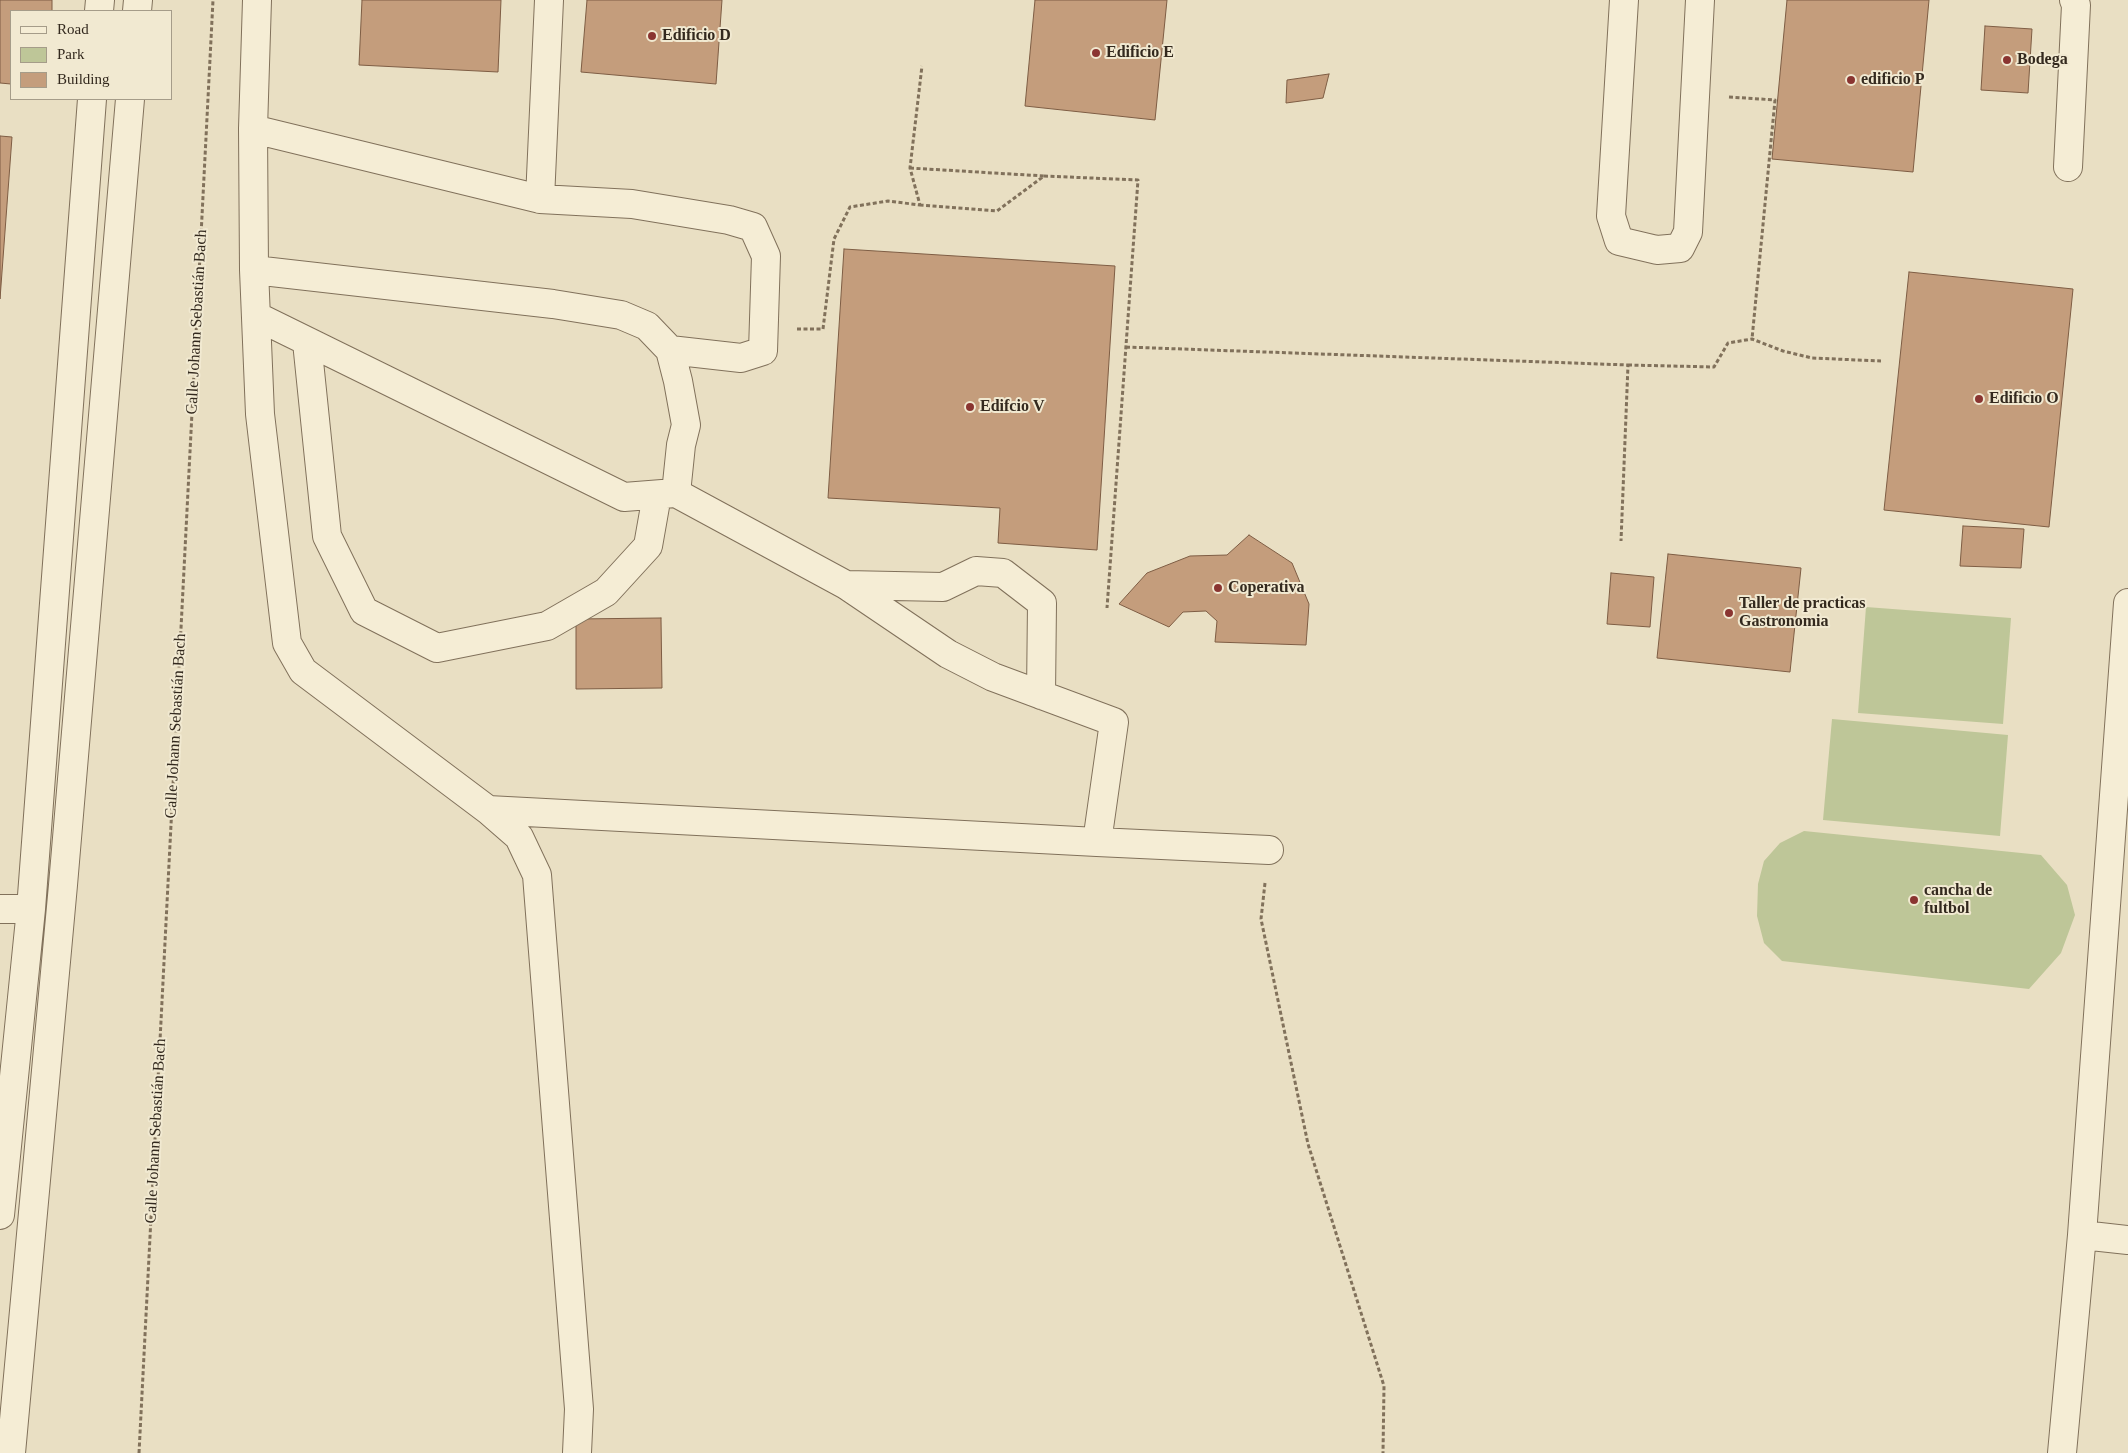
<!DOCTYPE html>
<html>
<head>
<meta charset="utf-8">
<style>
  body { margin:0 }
  #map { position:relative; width:2128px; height:1453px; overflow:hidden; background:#e9dfc3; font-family:Georgia,serif }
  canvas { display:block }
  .legend { position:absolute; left:10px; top:10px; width:162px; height:90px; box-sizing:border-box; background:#f1e9d1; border:1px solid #a59c89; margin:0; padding:6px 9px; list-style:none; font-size:15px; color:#33291e }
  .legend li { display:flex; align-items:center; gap:10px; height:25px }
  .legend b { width:25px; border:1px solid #a59c89 }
</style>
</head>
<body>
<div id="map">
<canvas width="2128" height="1453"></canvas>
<ul class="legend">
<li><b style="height:6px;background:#f5edd5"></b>Road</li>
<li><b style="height:14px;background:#bec698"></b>Park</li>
<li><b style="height:14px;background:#c49d7c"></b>Building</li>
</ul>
</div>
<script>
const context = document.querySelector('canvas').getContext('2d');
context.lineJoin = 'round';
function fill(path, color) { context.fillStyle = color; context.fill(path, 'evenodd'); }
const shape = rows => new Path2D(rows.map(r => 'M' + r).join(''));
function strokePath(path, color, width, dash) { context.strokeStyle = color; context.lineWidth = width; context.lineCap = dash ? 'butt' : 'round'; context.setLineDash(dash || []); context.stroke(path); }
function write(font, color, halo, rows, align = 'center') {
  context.font = font + ' Georgia,serif'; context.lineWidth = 4; context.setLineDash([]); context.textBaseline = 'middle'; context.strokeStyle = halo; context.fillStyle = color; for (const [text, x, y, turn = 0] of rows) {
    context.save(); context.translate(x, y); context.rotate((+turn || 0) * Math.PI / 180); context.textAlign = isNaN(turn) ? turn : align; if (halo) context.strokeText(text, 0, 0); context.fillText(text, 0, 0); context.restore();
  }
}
const green = shape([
  [1866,607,2011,618,2003,724,1858,713],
  [1832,719,2008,735,2000,836,1823,820],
  [1804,831,2041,855,2067,885,2075,915,2061,953,2029,989,1782,961,1764,943,1757,916,1758,884,1764,861,1780,843]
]);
const building = shape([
  [0,0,52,0,52,11,11,11,11,84,0,83,0,0],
  [362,0,501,0,498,72,359,65,362,0],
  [587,0,722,0,716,84,581,72,587,0],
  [1035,0,1167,0,1155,120,1025,106,1035,0],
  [1787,0,1929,0,1913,172,1772,159,1787,0],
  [1985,26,2032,29,2028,93,1981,90,1985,26],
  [1329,74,1323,98,1286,103,1287,80,1329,74],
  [0,136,12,137,0,299,0,136],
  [844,249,1115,266,1097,550,998,543,1000,508,828,498,844,249],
  [1909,272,2073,289,2049,527,1884,510,1909,272],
  [1963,526,2024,529,2021,568,1960,566,1963,526],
  [1249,535,1292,563,1309,604,1306,645,1215,642,1217,621,1206,611,1183,612,1169,627,1119,604,1147,573,1190,556,1227,555,1249,535],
  [1668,554,1801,568,1790,672,1657,658,1668,554],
  [1611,573,1654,577,1650,627,1607,624,1611,573],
  [661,618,662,688,576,689,576,619,661,618]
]);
const path = shape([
  [1729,97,1775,100,1752,339],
  [910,168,1044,176,997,211,920,205],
  [1044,176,1138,180,1107,608],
  [797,329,823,329,834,239,850,207,888,201,920,205,910,168,922,66],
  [1126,347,1628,365,1621,541],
  [1628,365,1714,367,1728,343,1752,339,1783,351,1812,358,1881,361],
  [1265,883,1261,919,1308,1144,1384,1386,1383,1453],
  [139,1453,213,0]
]);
const minor = shape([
  [257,0,253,129,254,270,260,414,287,643,303,671,488,810,519,837,537,875,579,1409,577,1453],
  [1624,0,1611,216,1619,241,1657,250,1680,248,1688,232,1700,0],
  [99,11,100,0],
  [137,11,138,0],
  [253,129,540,199,632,204,729,220,753,227,766,256,763,351,741,358,670,350],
  [2068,167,2076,5,2074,0],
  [540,199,549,0],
  [254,270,553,304,621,315,647,326,670,350,678,381,686,425,681,445,676,493,846,585,948,654,993,677,1114,722,1097,842,1269,850],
  [256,316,624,497,675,493],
  [307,342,327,536,364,611,437,648,547,626,606,592,648,546,657,495],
  [846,585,943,587,976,571,1003,573,1042,603,1041,695],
  [488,810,1097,842],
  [0,909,31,909],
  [0,1215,31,909,92,99],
  [2082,1235,2128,1240],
  [11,1453,63,885,130,99],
  [2062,1453,2082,1235,2128,603]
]);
const markers = [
  [652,36,5,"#8a3531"],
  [1096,53,5,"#8a3531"],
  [2007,60,5,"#8a3531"],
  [1851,80,5,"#8a3531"],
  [1979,399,5,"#8a3531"],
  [970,407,5,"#8a3531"],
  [1218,588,5,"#8a3531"],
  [1729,613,5,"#8a3531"],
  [1914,900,5,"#8a3531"]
];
const poiNames = [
  ["Edificio D",662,36],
  ["Edificio E",1106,53],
  ["Bodega",2017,60],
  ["edificio P",1861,80],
  ["Edificio O",1989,399],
  ["Edifcio V",980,407],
  ["Coperativa",1228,588],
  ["Taller de practicas",1739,604],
  ["Gastronomia",1739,622],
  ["cancha de",1924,891],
  ["fultbol",1924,909]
];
const streetNames = [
  ["Calle Johann Sebastián Bach",197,322,-87],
  ["Calle Johann Sebastián Bach",176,726,-87],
  ["Calle Johann Sebastián Bach",156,1131,-87]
];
fill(green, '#bec698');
fill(building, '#c49d7c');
strokePath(building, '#7e5d44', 1);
strokePath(minor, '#81715b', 30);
strokePath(path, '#81715b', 3, [4, 2.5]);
strokePath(minor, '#f5edd5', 28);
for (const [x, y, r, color] of markers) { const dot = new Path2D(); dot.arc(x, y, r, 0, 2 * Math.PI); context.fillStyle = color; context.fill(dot); strokePath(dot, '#f1e9d1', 2); }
write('bold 16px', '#33291e', '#f1e9d1', poiNames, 'left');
write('16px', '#33291e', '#f1e9d1', streetNames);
</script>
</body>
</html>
